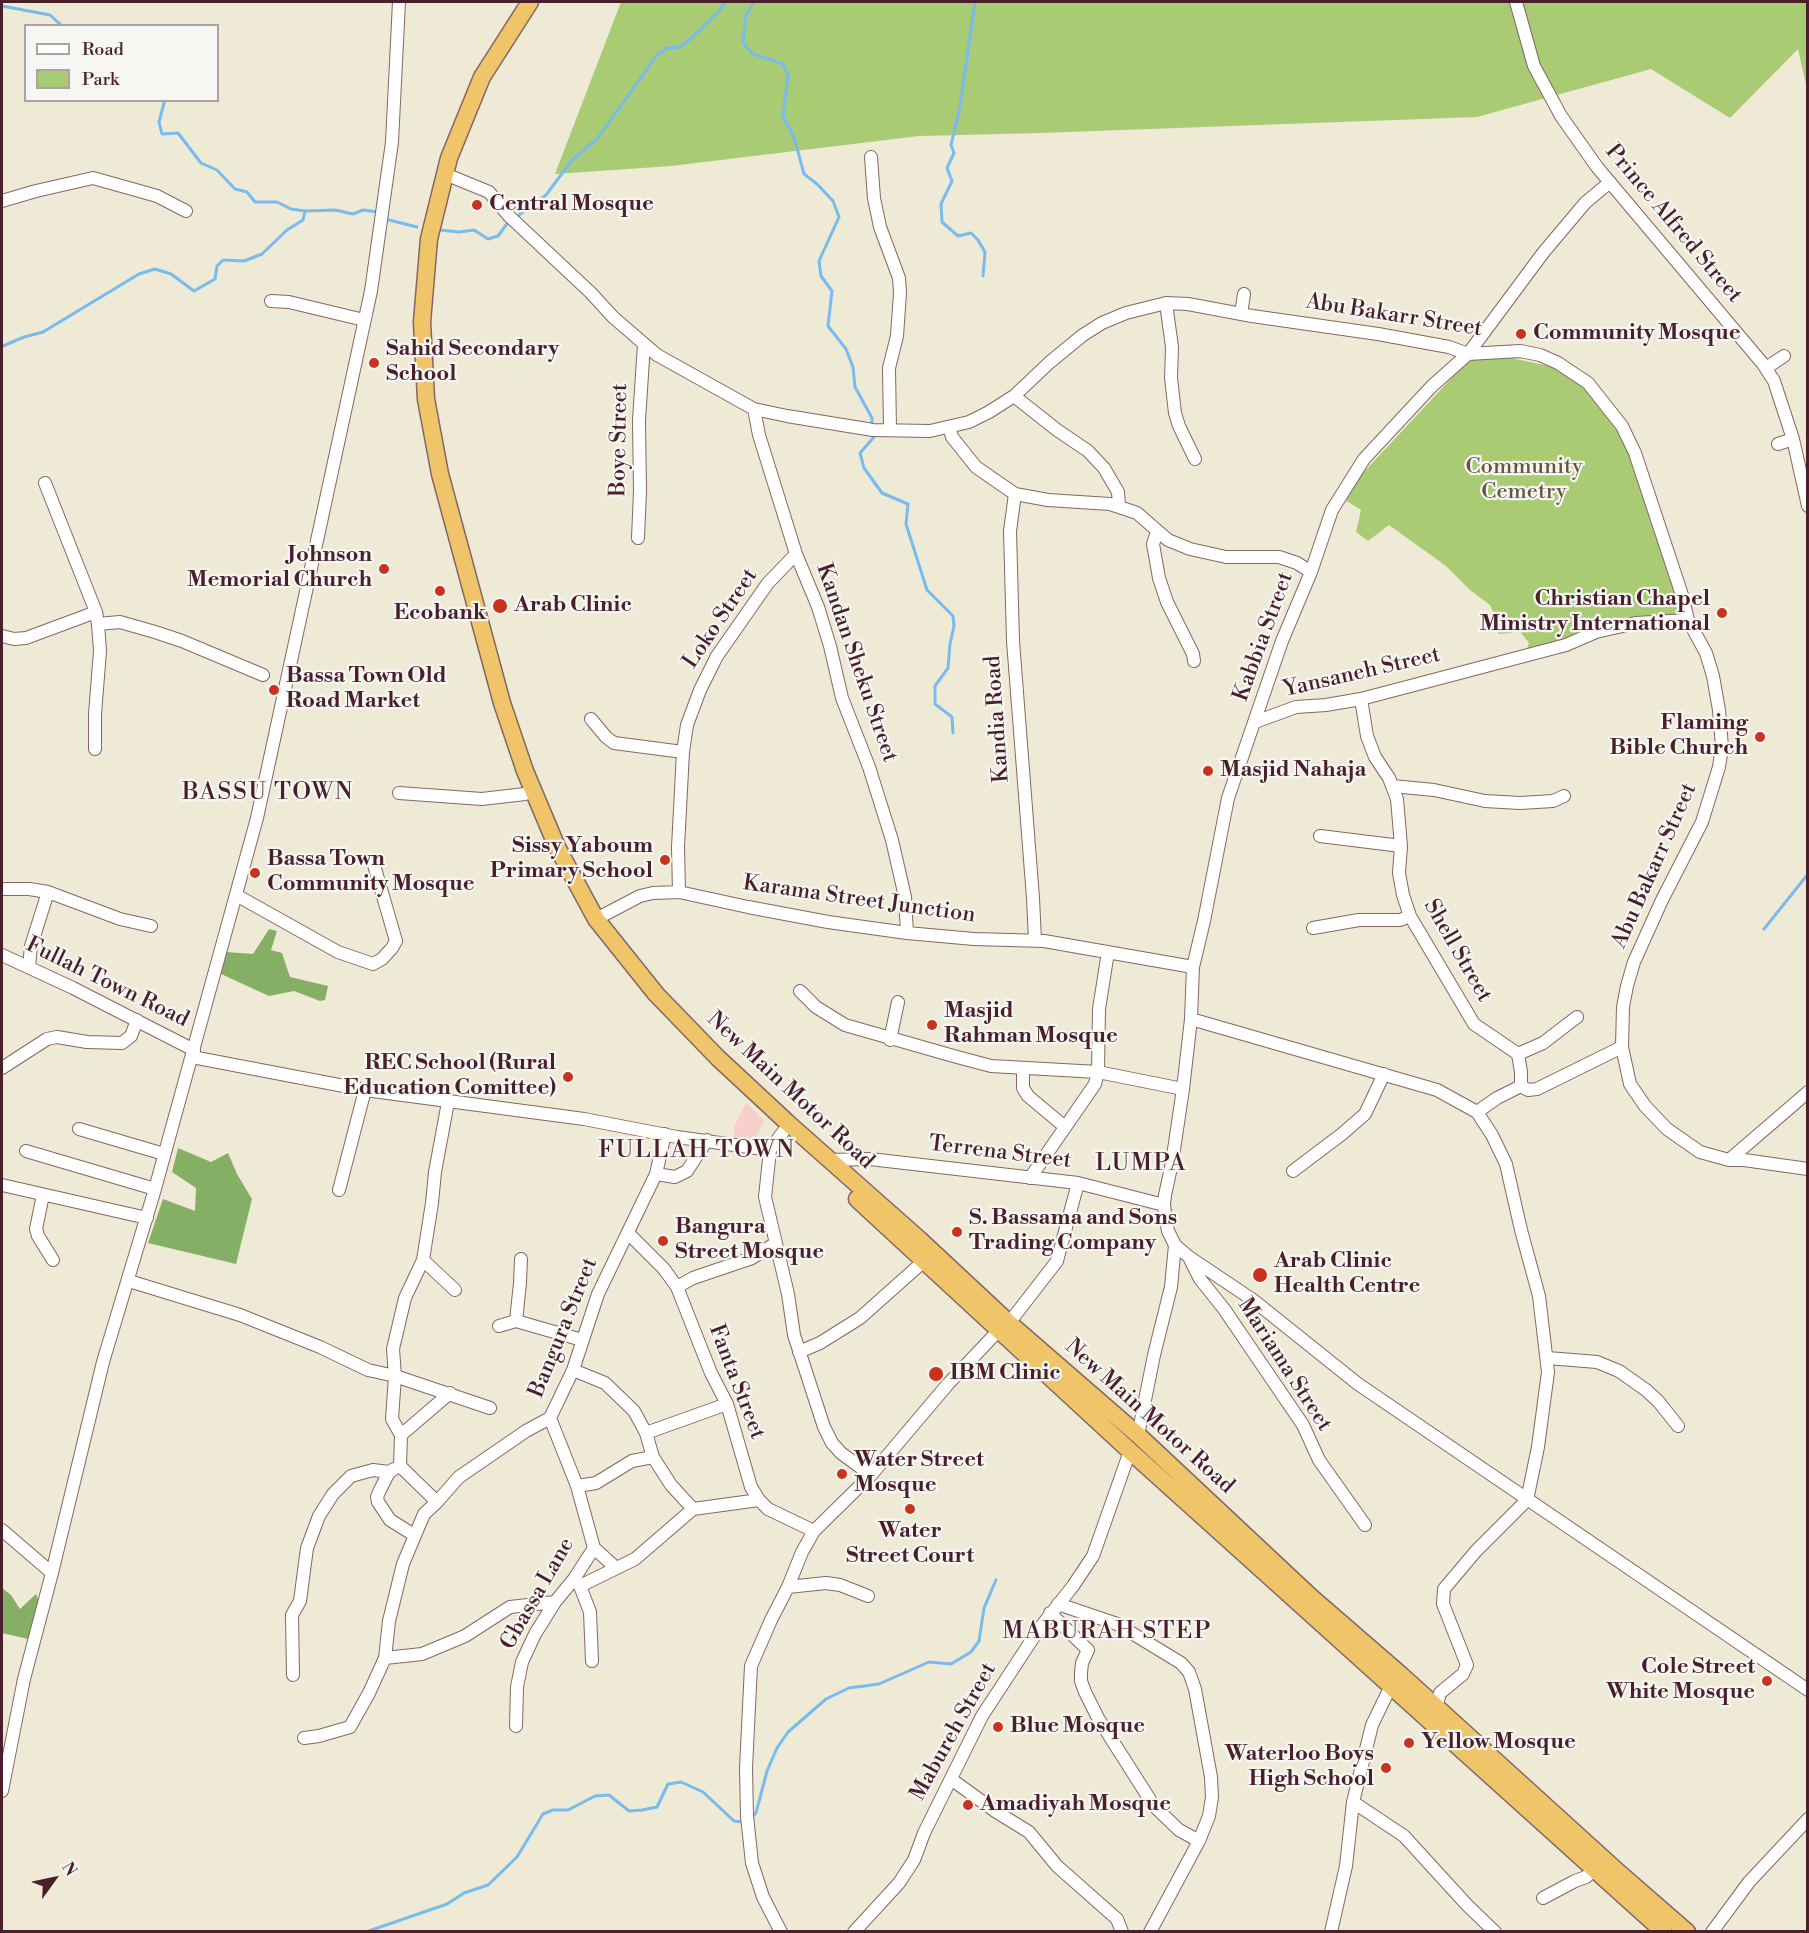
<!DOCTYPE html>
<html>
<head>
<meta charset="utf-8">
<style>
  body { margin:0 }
  #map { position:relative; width:1809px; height:1933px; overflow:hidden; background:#efead6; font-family:"Libre Bodoni",serif }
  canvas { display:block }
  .frame { position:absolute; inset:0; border:3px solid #4a1f2b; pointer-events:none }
  .legend { position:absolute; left:24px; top:24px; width:195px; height:78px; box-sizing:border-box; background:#f6f6f2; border:2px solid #b1a0a2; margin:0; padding:8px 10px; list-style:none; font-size:18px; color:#4a1f2b }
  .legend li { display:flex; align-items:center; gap:12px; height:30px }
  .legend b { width:30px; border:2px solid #b1a0a2 }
  .north { position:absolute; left:24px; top:1849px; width:60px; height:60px; -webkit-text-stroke:4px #f6f6f2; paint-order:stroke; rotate:57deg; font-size:16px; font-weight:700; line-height:24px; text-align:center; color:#4a1f2b }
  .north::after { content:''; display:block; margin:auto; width:21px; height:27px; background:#4a1f2b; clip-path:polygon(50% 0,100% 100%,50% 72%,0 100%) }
</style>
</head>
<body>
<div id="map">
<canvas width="1809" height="1933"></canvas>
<div class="frame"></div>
<ul class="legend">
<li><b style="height:8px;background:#fff"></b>Road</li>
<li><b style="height:16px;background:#a8cb74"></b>Park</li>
</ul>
<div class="north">N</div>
</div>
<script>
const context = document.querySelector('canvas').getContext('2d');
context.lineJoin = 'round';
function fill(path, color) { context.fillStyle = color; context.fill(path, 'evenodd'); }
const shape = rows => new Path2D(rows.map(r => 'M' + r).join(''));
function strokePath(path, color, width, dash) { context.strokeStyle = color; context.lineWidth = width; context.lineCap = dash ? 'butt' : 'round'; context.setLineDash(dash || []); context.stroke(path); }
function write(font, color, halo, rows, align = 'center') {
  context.font = font + ' "Libre Bodoni",serif'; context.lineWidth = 4.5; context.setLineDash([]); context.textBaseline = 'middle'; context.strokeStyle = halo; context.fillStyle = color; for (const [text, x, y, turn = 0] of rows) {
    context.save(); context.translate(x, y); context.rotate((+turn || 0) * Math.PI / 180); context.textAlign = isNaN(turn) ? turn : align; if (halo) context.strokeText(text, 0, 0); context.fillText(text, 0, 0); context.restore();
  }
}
const built = shape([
  [746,1103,764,1120,755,1141,734,1137,734,1127]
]);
const green = shape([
  [621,2,1807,2,1807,89,1798,49,1730,118,1651,69,1477,117,1040,133,919,136,671,166,555,174],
  [1473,355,1497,355,1558,368,1600,394,1621,420,1690,613,1626,623,1599,623,1563,643,1525,655,1529,643,1518,629,1512,633,1498,634,1497,621,1490,605,1470,590,1446,566,1389,525,1368,541,1356,532,1361,510,1345,500,1361,475]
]);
const forest = shape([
  [269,929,277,931,271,950,282,953,290,977,328,986,325,1000,320,1001,294,991,269,996,219,973,226,952,253,954],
  [178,1148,211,1162,228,1153,237,1174,252,1199,236,1264,148,1243,163,1199,195,1211,196,1188,172,1172],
  [2,1588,11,1595,20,1609,36,1594,39,1601,28,1639,2,1633]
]);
const stream = shape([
  [754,2,746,15,743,43,753,54,783,64,788,75,783,116,794,137,804,174,817,184,833,201,839,217,819,261,821,276,832,291,828,326,846,349,853,367,855,387,872,418,872,428],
  [975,2,960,107,951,145,954,153,947,168,952,181,941,204,942,222,958,236,971,233,978,240,985,252,983,276],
  [2,6,50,15,62,26],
  [163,100,164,103,159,122,162,134,178,133,201,163,217,170,235,189,247,192,255,202,277,202,291,209,305,211,335,210,353,214,363,210,378,212],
  [519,215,546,195,572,160,597,139,657,55,667,48,680,47,688,41,719,11,725,2],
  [389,220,417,227],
  [440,230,459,232,474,230,488,239,498,236,509,221],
  [2,345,3,346,24,337,43,332,139,274,155,269,171,274,194,291,215,279,217,266,223,260,244,261,262,254,287,230,303,220,305,211],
  [874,434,874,437,860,453,864,468,882,493,908,504,906,524,927,590,953,616,954,626,950,644,948,668,935,686,935,704,952,717,953,733],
  [1764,929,1808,874],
  [751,1818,756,1813,767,1771,777,1748,788,1732,826,1699,849,1688,879,1684,929,1662,951,1664,971,1652,979,1641,984,1608,996,1580],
  [366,1932,447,1904,464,1893,488,1885,517,1857,543,1814,553,1810,568,1810,595,1796,609,1795,629,1811,642,1810,657,1807,668,1784,681,1782,703,1792,734,1821,743,1822]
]);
const minor = shape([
  [1516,2,1534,66,1561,116,1597,167,1763,364,1774,381,1793,439,1808,506],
  [871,157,874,198,880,227,899,278,900,293,897,336,889,368,890,429],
  [445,174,489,192,509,216,591,293,613,317,657,355,754,409,787,416,873,430,930,431,969,422,989,412,1014,396,1050,362,1083,335,1102,323,1126,313,1166,303,1188,304,1252,316,1378,334,1449,347,1468,354,1520,351,1540,355,1558,363,1588,383,1622,426,1635,453,1682,595,1688,620,1706,653,1713,676,1719,710,1722,747,1719,767,1702,822,1662,900,1634,962,1627,986,1623,1007,1622,1047,1630,1084,1645,1106,1667,1129,1700,1152,1729,1160,1744,1160,1808,1169],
  [1610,182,1585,203,1543,253,1468,354,1432,386,1364,459,1332,510,1311,572,1282,641,1228,798,1204,921,1193,967,1191,1019,1183,1089,1172,1163,1165,1195,1164,1205,1166,1220,1168,1231,1175,1245,1189,1257,1253,1300,1358,1384,1808,1690],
  [2,201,36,191,93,178,157,196,186,211],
  [271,301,289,302,364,320],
  [1166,303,1172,347,1171,378,1175,413,1179,426,1195,459],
  [1241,314,1244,294],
  [1766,368,1784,356],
  [1014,396,1057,430,1088,451,1104,468,1118,492,1119,506],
  [754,409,759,435,796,554,818,607,830,646,842,698,869,767,892,840,905,897,907,933],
  [949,427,952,437,976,467,1015,494,1048,500,1110,504,1137,513,1168,540,1190,549,1226,557,1279,557,1297,563,1311,572],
  [1778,444,1793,439],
  [45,483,96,612,98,624,120,622,155,632,182,641,263,675],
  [1015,494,1010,531,1013,641,1033,898,1035,940],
  [1157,532,1153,544,1159,578,1167,602,1193,654,1194,661],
  [638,538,640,491,639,420,644,344],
  [2,636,14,639,26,638,96,612],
  [1361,699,1367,736,1375,757,1389,778,1397,799,1401,846,1399,873,1403,895,1410,916,1474,1024,1518,1054,1521,1072,1521,1086,1497,1098,1477,1112],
  [591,719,606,737,614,743,683,752],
  [1255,722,1296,707,1326,705,1361,699,1566,645,1596,632,1636,623,1688,620],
  [95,749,95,714,100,651,98,624],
  [1392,786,1434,790,1485,801,1520,803,1553,801,1564,796],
  [399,793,482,799,525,794],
  [1320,836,1401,846],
  [2,889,29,889,48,892,120,919,151,926],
  [679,892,678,847,683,752,687,725,700,690,717,656,768,583,796,554],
  [236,895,338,952,373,964,382,959,392,948,396,941,374,865],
  [596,919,640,896,653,893,679,892,748,907,828,922,907,933,974,939,1044,941,1193,967],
  [1313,928,1359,920,1400,920,1410,916],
  [2,955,73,988,194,1050],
  [29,967,31,946,48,892],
  [800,991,816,1007,845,1025,957,1057,991,1066,1098,1072,1183,1089],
  [1191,1019,1437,1090,1477,1112,1492,1135,1506,1164,1521,1230,1539,1296,1548,1372,1538,1447,1527,1500,1476,1551,1444,1589,1443,1604,1467,1665,1463,1674,1440,1693,1436,1708],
  [890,1040,898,1002],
  [1518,1054,1543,1043,1577,1017],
  [192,1057,365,1090,584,1119,677,1137,770,1150],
  [2,1068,47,1039,57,1037,87,1042,122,1043,131,1036,137,1020],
  [1023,1068,1023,1088,1028,1096,1065,1127],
  [1521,1086,1528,1090,1537,1089,1622,1047],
  [79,1129,164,1154],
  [783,1132,770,1150,765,1197,788,1294,794,1335,824,1427,832,1443,841,1453,871,1475],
  [26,1151,155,1189],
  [829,1160,870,1159,1078,1183,1164,1205],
  [1729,1160,1808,1092],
  [1293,1171,1342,1134,1365,1114,1384,1074],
  [656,1174,675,1177,687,1171,707,1140],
  [1030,1178,1095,1084,1098,1072,1099,1009,1108,952],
  [2,1185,147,1218],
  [339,1190,365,1090],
  [43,1195,36,1229,38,1236,53,1260],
  [628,1233,664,1269,677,1287,711,1373,727,1404,751,1487,759,1500,768,1509,814,1531],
  [1190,1259,1200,1279,1224,1309,1303,1425,1319,1460,1365,1525],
  [423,1260,455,1290],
  [129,1281,240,1315,320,1347,368,1370,395,1376,490,1408],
  [677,1287,693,1278,752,1258,776,1243],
  [516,1321,582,1340],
  [1009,1323,1057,1261,1078,1183],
  [499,1326,516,1321,520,1283,521,1259],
  [799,1352,820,1343,860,1318,924,1261],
  [1548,1358,1597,1362,1619,1371,1646,1390,1658,1401,1678,1426],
  [573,1370,605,1383,634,1411,646,1433,653,1457,671,1485,693,1509],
  [646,1433,727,1404],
  [401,1435,450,1393],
  [1138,1435,1154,1355,1171,1287,1175,1245],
  [394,1469,389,1472,379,1492,377,1497,378,1502,390,1520,414,1535],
  [577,1486,596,1483,632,1461,653,1457],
  [437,1502,400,1466,401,1435,392,1419,395,1376,393,1349,405,1298,423,1260,432,1203,435,1172,448,1102],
  [2,1530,52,1573],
  [594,1548,616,1568],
  [575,1580,580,1586,590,1612,592,1661],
  [580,1586,635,1559,693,1509,759,1500],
  [788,1587,826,1583,840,1585,868,1596],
  [1058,1604,1117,1624,1181,1663,1189,1672,1195,1689,1211,1777,1212,1797,1209,1816,1199,1841,1150,1932],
  [1050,1613,1088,1650,1082,1663,1081,1673,1081,1681,1085,1692,1098,1718,1154,1806,1179,1830,1199,1841],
  [385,1658,389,1621,403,1564,424,1514,437,1502,459,1477,526,1431,550,1418,573,1370,598,1294,656,1174,665,1134],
  [293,1675,292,1615,300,1601,307,1548,319,1516,333,1494,351,1476,373,1470,389,1472],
  [516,1726,517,1687,522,1662,535,1634,555,1602,574,1579,594,1548,577,1486,550,1418],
  [304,1738,319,1736,350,1727,369,1693,385,1658,422,1654,465,1636,510,1607,555,1602],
  [951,1779,995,1811,1029,1832,1057,1866,1117,1919,1122,1932],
  [2,1791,24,1679,52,1573,103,1362,155,1189,257,818,371,291,392,142,399,2],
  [1353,1802,1404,1836,1467,1905,1495,1932],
  [1543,1898,1575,1881,1586,1877,1594,1869],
  [781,1932,763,1897,752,1863,747,1816,746,1768,751,1666,771,1620,788,1587,802,1552,814,1531,871,1475,948,1384,999,1330],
  [854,1932,899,1883,914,1860,924,1833,982,1716,1039,1629,1073,1586,1093,1556,1130,1451],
  [1331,1932,1346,1866,1353,1802,1372,1725,1387,1694,1396,1681],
  [1712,1932,1749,1882,1808,1819]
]);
const highway = shape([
  [530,2,482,77,449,158,429,239,422,322,426,399,440,474,502,703,525,771,557,847,596,919,656,994,718,1058,789,1124,919,1239,1009,1323,1138,1435,1311,1597,1401,1675,1617,1871,1687,1932],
  [857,1199,1130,1451,1664,1932]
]);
const markers = [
  [477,205,6,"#c8321e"],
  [1521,334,6,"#c8321e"],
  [374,363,6,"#c8321e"],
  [384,569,6,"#c8321e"],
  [440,591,6,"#c8321e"],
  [500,606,8,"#c8321e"],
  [1722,613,6,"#c8321e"],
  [274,690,6,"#c8321e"],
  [1760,737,6,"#c8321e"],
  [1208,771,6,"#c8321e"],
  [665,860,6,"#c8321e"],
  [255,873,6,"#c8321e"],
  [932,1025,6,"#c8321e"],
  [568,1077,6,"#c8321e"],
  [957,1232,6,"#c8321e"],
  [663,1241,6,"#c8321e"],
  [1260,1275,8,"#c8321e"],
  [936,1374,8,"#c8321e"],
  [842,1474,6,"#c8321e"],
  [910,1509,6,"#c8321e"],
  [1767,1681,6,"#c8321e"],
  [998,1727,6,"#c8321e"],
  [1409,1743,6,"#c8321e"],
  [1386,1768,6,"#c8321e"],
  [968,1805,6,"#c8321e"]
];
const poiNames = [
  ["Central Mosque",489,205],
  ["Community Mosque",1533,334],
  ["Sahid Secondary",386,350],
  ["School",386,375],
  ["Johnson",372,556,"right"],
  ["Memorial Church",372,581,"right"],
  ["Christian Chapel",1710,600,"right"],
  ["Ministry International",1710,625,"right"],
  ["Arab Clinic",514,606],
  ["Ecobank",440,614,"center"],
  ["Bassa Town Old",286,677],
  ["Road Market",286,702],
  ["Flaming",1748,724,"right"],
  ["Bible Church",1748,749,"right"],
  ["Masjid Nahaja",1220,771],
  ["Sissy Yaboum",653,847,"right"],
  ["Primary School",653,872,"right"],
  ["Bassa Town",267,860],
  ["Community Mosque",267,885],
  ["Masjid",944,1012],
  ["Rahman Mosque",944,1037],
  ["REC School (Rural",556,1064,"right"],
  ["Education Comittee)",556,1089,"right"],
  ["S. Bassama and Sons",969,1219],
  ["Trading Company",969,1244],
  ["Bangura",675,1228],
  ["Street Mosque",675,1253],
  ["Arab Clinic",1274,1262],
  ["Health Centre",1274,1287],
  ["IBM Clinic",950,1374],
  ["Water Street",854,1461],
  ["Mosque",854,1486],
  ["Water",910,1532,"center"],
  ["Street Court",910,1557,"center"],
  ["Cole Street",1755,1668,"right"],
  ["White Mosque",1755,1693,"right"],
  ["Blue Mosque",1010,1727],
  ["Yellow Mosque",1421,1743],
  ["Waterloo Boys",1374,1755,"right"],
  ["High School",1374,1780,"right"],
  ["Amadiyah Mosque",980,1805]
];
const streetNames = [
  ["Prince Alfred Street",1673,224,50],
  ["Abu Bakarr Street",1394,316,9],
  ["Boye Street",620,440,-89],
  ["Loko Street",721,619,-56],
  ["Kabbia Street",1264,637,-70],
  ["Kandan Sheku Street",856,663,71],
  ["Yansaneh Street",1362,673,-13],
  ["Kandia Road",998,719,-94],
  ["Abu Bakarr Street",1655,866,-66],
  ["Karama Street Junction",859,900,8],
  ["Shell Street",1457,951,60],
  ["Fullah Town Road",107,983,26],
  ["New Main Motor Road",790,1091,43],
  ["Terrena Street",1000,1153,7],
  ["Bangura Street",564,1328,-68],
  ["Mariama Street",1284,1365,57],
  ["Fanta Street",736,1382,69],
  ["New Main Motor Road",1149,1417,42],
  ["Gbassa Lane",538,1594,-60],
  ["Mabureh Street",954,1732,-61]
];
const parkNames = [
  ["Community",1524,468],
  ["Cemetry",1524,493]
];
const neighbourhoodNames = [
  ["BASSU TOWN",268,793],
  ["FULLAH TOWN",697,1151],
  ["LUMPA",1141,1164],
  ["MABURAH STEP",1107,1632]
];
fill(built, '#f7d0cb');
fill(green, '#a8cb74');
fill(forest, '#86af66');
strokePath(stream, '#78bbee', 3);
strokePath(minor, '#846667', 14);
strokePath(highway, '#846667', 19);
strokePath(minor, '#fff', 12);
strokePath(highway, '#f0c469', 16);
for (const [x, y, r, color] of markers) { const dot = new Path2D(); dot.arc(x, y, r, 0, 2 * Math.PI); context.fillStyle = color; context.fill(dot); strokePath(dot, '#f6f6f2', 2); }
write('bold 22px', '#4a1f2b', '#f6f6f2', poiNames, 'left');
write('22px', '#4a1f2b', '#f6f6f2', streetNames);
write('22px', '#665341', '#f6f6f2', parkNames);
context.letterSpacing = '1.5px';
write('24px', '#4a1f2b', '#f6f6f2', neighbourhoodNames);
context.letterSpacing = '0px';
</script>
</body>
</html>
